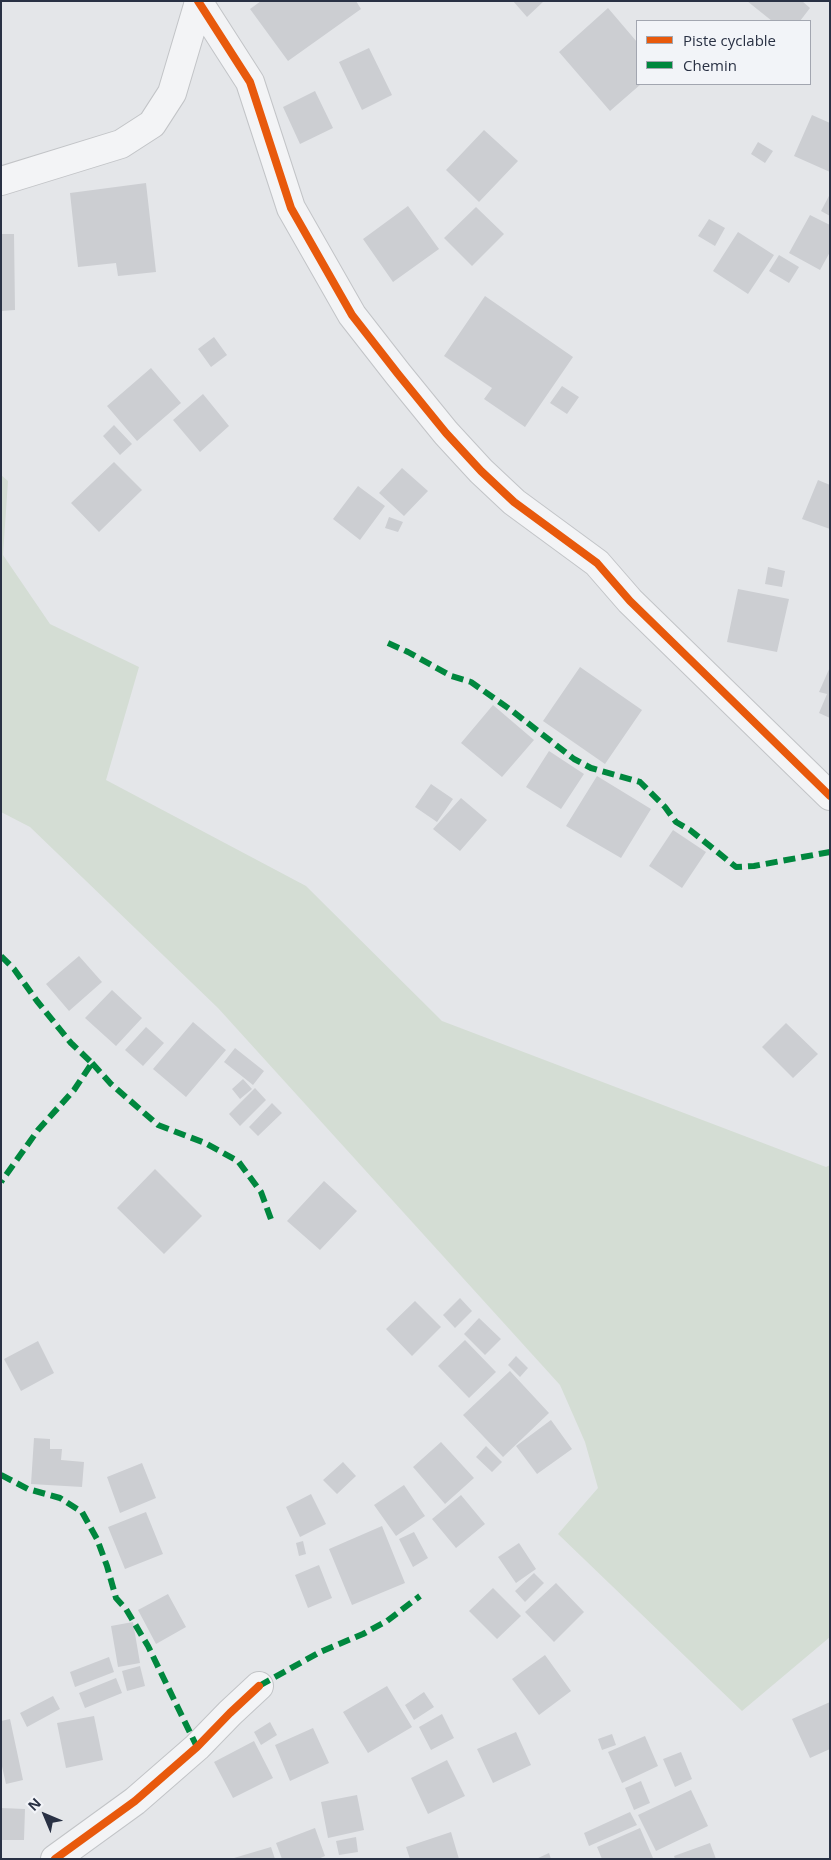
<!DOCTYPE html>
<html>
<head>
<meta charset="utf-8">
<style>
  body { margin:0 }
  #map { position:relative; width:831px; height:1860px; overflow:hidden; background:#e4e6e9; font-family:"Open Sans",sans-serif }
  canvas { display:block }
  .frame { position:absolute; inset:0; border:2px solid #293144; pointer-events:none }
  .legend { position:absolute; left:636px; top:20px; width:175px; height:65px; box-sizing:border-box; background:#f2f4f8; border:1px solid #a2a6b0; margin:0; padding:6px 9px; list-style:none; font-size:15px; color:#293144 }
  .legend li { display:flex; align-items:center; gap:10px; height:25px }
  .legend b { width:25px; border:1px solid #a2a6b0 }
  .north { position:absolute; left:20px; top:1790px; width:50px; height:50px; -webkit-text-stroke:4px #f2f4f8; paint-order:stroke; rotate:315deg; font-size:14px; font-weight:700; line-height:20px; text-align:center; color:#293144 }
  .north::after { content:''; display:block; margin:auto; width:18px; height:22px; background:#293144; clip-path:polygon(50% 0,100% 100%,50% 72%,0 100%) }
</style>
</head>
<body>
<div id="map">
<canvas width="831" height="1860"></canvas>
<div class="frame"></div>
<ul class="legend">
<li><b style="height:6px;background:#e8590c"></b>Piste cyclable</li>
<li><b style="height:6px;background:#00873e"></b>Chemin</li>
</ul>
<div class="north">N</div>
</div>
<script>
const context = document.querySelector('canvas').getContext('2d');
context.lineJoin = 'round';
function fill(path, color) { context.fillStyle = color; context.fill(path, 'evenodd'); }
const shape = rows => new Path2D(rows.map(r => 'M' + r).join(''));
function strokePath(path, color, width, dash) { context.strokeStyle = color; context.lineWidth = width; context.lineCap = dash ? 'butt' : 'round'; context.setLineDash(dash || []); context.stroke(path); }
const green = shape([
  [1,475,8,481,3,555,50,624,139,667,106,780,306,886,442,1021,826,1167,830,1165,830,1637,742,1711,558,1534,598,1488,585,1442,560,1385,218,1008,30,827,1,812]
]);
const building = shape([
  [261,1,356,1,361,9,288,61,250,9],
  [513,1,544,1,527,17],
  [747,1,802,1,810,8,800,21,772,21],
  [608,8,637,42,637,84,641,84,610,111,559,52],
  [369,48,392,95,362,110,339,62],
  [315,91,333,128,300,144,283,107],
  [812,115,830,123,830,172,794,156],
  [484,130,518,161,479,202,446,170],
  [758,142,773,151,765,163,751,154],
  [146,183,156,272,118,276,116,263,78,267,70,193],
  [830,194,830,216,821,211],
  [408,206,439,249,393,282,363,239],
  [476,207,504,234,472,266,444,238],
  [810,215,830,225,830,252,820,270,789,253],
  [709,219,725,228,715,246,698,236],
  [738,232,774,255,748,294,713,271],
  [1,234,14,234,15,310,1,311],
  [779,255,799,267,789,283,769,271],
  [485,296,573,357,525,427,484,399,492,388,444,356],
  [214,337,227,355,211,367,198,349],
  [151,368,181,403,137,441,107,406],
  [562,386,579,397,567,414,550,403],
  [203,394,229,426,200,452,173,420],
  [114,425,132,444,120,455,103,436],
  [114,462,142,490,99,532,71,503],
  [402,468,428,491,404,516,379,493],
  [818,480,830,485,830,529,802,519],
  [358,486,385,506,360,540,333,519],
  [389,517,403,522,398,532,385,528],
  [768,567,785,571,782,587,765,584],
  [738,589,789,599,777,652,727,642],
  [580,667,642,710,605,764,543,721],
  [830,667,830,718,819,713,827,694,819,692],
  [493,705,534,740,502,777,461,743],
  [549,751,584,774,561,809,526,787],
  [597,776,651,809,621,858,566,826],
  [431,784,453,799,437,822,415,807],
  [461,798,487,820,460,851,433,829],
  [673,830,706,852,682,888,649,866],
  [79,956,102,982,69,1011,46,984],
  [112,990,142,1018,116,1046,85,1018],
  [193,1022,226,1050,186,1097,153,1069],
  [786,1023,818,1054,793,1078,762,1047],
  [146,1027,164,1043,143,1066,125,1050],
  [235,1048,264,1071,253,1085,224,1062],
  [243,1079,252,1089,240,1099,232,1089],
  [255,1088,266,1100,240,1126,229,1114],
  [272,1103,282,1113,258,1136,249,1127],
  [155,1169,202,1216,164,1254,117,1208],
  [324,1181,357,1211,320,1250,287,1221],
  [460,1298,472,1311,455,1328,443,1315],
  [415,1301,441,1327,412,1356,386,1329],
  [479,1318,501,1339,485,1355,464,1334],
  [465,1340,496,1372,469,1398,438,1366],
  [38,1341,54,1373,21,1391,4,1359],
  [516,1356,528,1368,520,1377,508,1365],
  [510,1371,549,1413,503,1457,463,1415],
  [551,1420,572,1449,537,1474,516,1446],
  [34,1438,50,1439,50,1449,62,1449,61,1460,84,1462,82,1487,31,1484],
  [441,1442,474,1478,445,1504,413,1467],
  [486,1446,502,1462,492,1472,476,1457],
  [343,1462,356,1476,337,1494,323,1480],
  [142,1463,156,1498,120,1513,107,1477],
  [404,1485,425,1516,396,1536,374,1505],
  [311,1494,326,1524,300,1537,286,1507],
  [461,1495,485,1524,456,1548,432,1519],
  [146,1512,163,1554,125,1569,108,1527],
  [382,1526,405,1583,352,1605,329,1549],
  [414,1532,428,1558,413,1567,399,1539],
  [303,1541,306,1554,299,1556,296,1543],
  [519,1543,536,1569,516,1583,498,1557],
  [319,1565,332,1598,308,1608,295,1575],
  [534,1573,544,1583,525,1602,515,1591],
  [556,1583,584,1612,554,1642,525,1612],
  [493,1588,521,1616,497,1639,469,1611],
  [168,1594,186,1627,156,1644,138,1610],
  [133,1622,140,1663,118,1667,111,1626],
  [545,1655,571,1691,539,1715,512,1679],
  [109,1657,114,1672,75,1687,70,1672],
  [140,1666,145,1686,127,1691,122,1671],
  [116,1678,122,1693,85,1708,79,1693],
  [387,1686,412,1727,368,1753,343,1712],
  [424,1692,434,1707,414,1720,405,1705],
  [53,1696,60,1709,27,1727,20,1713],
  [830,1702,830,1749,810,1758,792,1719],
  [442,1714,454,1738,431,1750,419,1727],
  [94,1716,103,1760,66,1768,57,1723],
  [10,1719,23,1780,6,1784,1,1762,1,1721],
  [270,1722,277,1735,261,1745,254,1732],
  [313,1728,329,1763,290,1781,275,1745],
  [516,1732,531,1765,493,1783,477,1749],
  [612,1734,616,1745,602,1750,598,1739],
  [645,1736,658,1766,622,1783,608,1752],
  [254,1741,273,1778,233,1798,214,1762],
  [681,1752,692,1779,675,1787,663,1759],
  [447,1760,465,1796,428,1814,411,1778],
  [641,1781,650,1803,634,1810,625,1788],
  [691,1790,708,1826,656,1851,638,1815],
  [357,1795,364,1830,328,1838,321,1802],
  [1,1808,25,1809,24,1840,1,1840],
  [630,1812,637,1825,589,1846,584,1833],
  [315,1828,325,1856,318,1859,282,1859,276,1843],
  [640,1828,653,1858,602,1859,597,1847],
  [451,1832,459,1859,410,1859,406,1847],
  [356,1837,358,1852,339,1855,336,1841],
  [710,1843,716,1859,675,1859,674,1856],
  [271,1847,275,1859,234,1859,234,1858],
  [549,1853,551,1859,536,1859]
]);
const minor = shape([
  [198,1,250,82,291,208,352,315,398,374,446,433,481,471,514,502,597,563,630,601,830,796],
  [1,181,121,144,152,124,172,93,199,2],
  [55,1859,135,1801,197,1747,230,1713,259,1686]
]);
const quiet = shape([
  [388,643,408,652,451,676,471,682,511,710,574,759,591,768,640,782,665,807,676,822,690,830,736,867,754,866,830,852],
  [1,956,14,969,37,1001,71,1043,92,1063,74,1090,38,1130,1,1182],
  [92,1063,111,1084,158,1125,205,1143,238,1161,261,1192,272,1222],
  [1,1475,28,1489,60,1498,82,1512,97,1539,107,1566,116,1598,126,1609,148,1646,197,1747],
  [259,1686,320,1652,363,1634,387,1621,420,1596]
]);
const cycleway = shape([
  [198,1,250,82,291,208,352,315,398,374,446,433,481,471,514,502,597,563,630,601,830,796],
  [55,1859,135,1801,197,1747,230,1713,259,1686]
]);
fill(green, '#d4ddd4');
fill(building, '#ccced2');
strokePath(minor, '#c2c4c7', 30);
strokePath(minor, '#f3f4f6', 28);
strokePath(quiet, '#00873e', 6, [12, 6]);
strokePath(cycleway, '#e8590c', 8);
</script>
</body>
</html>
